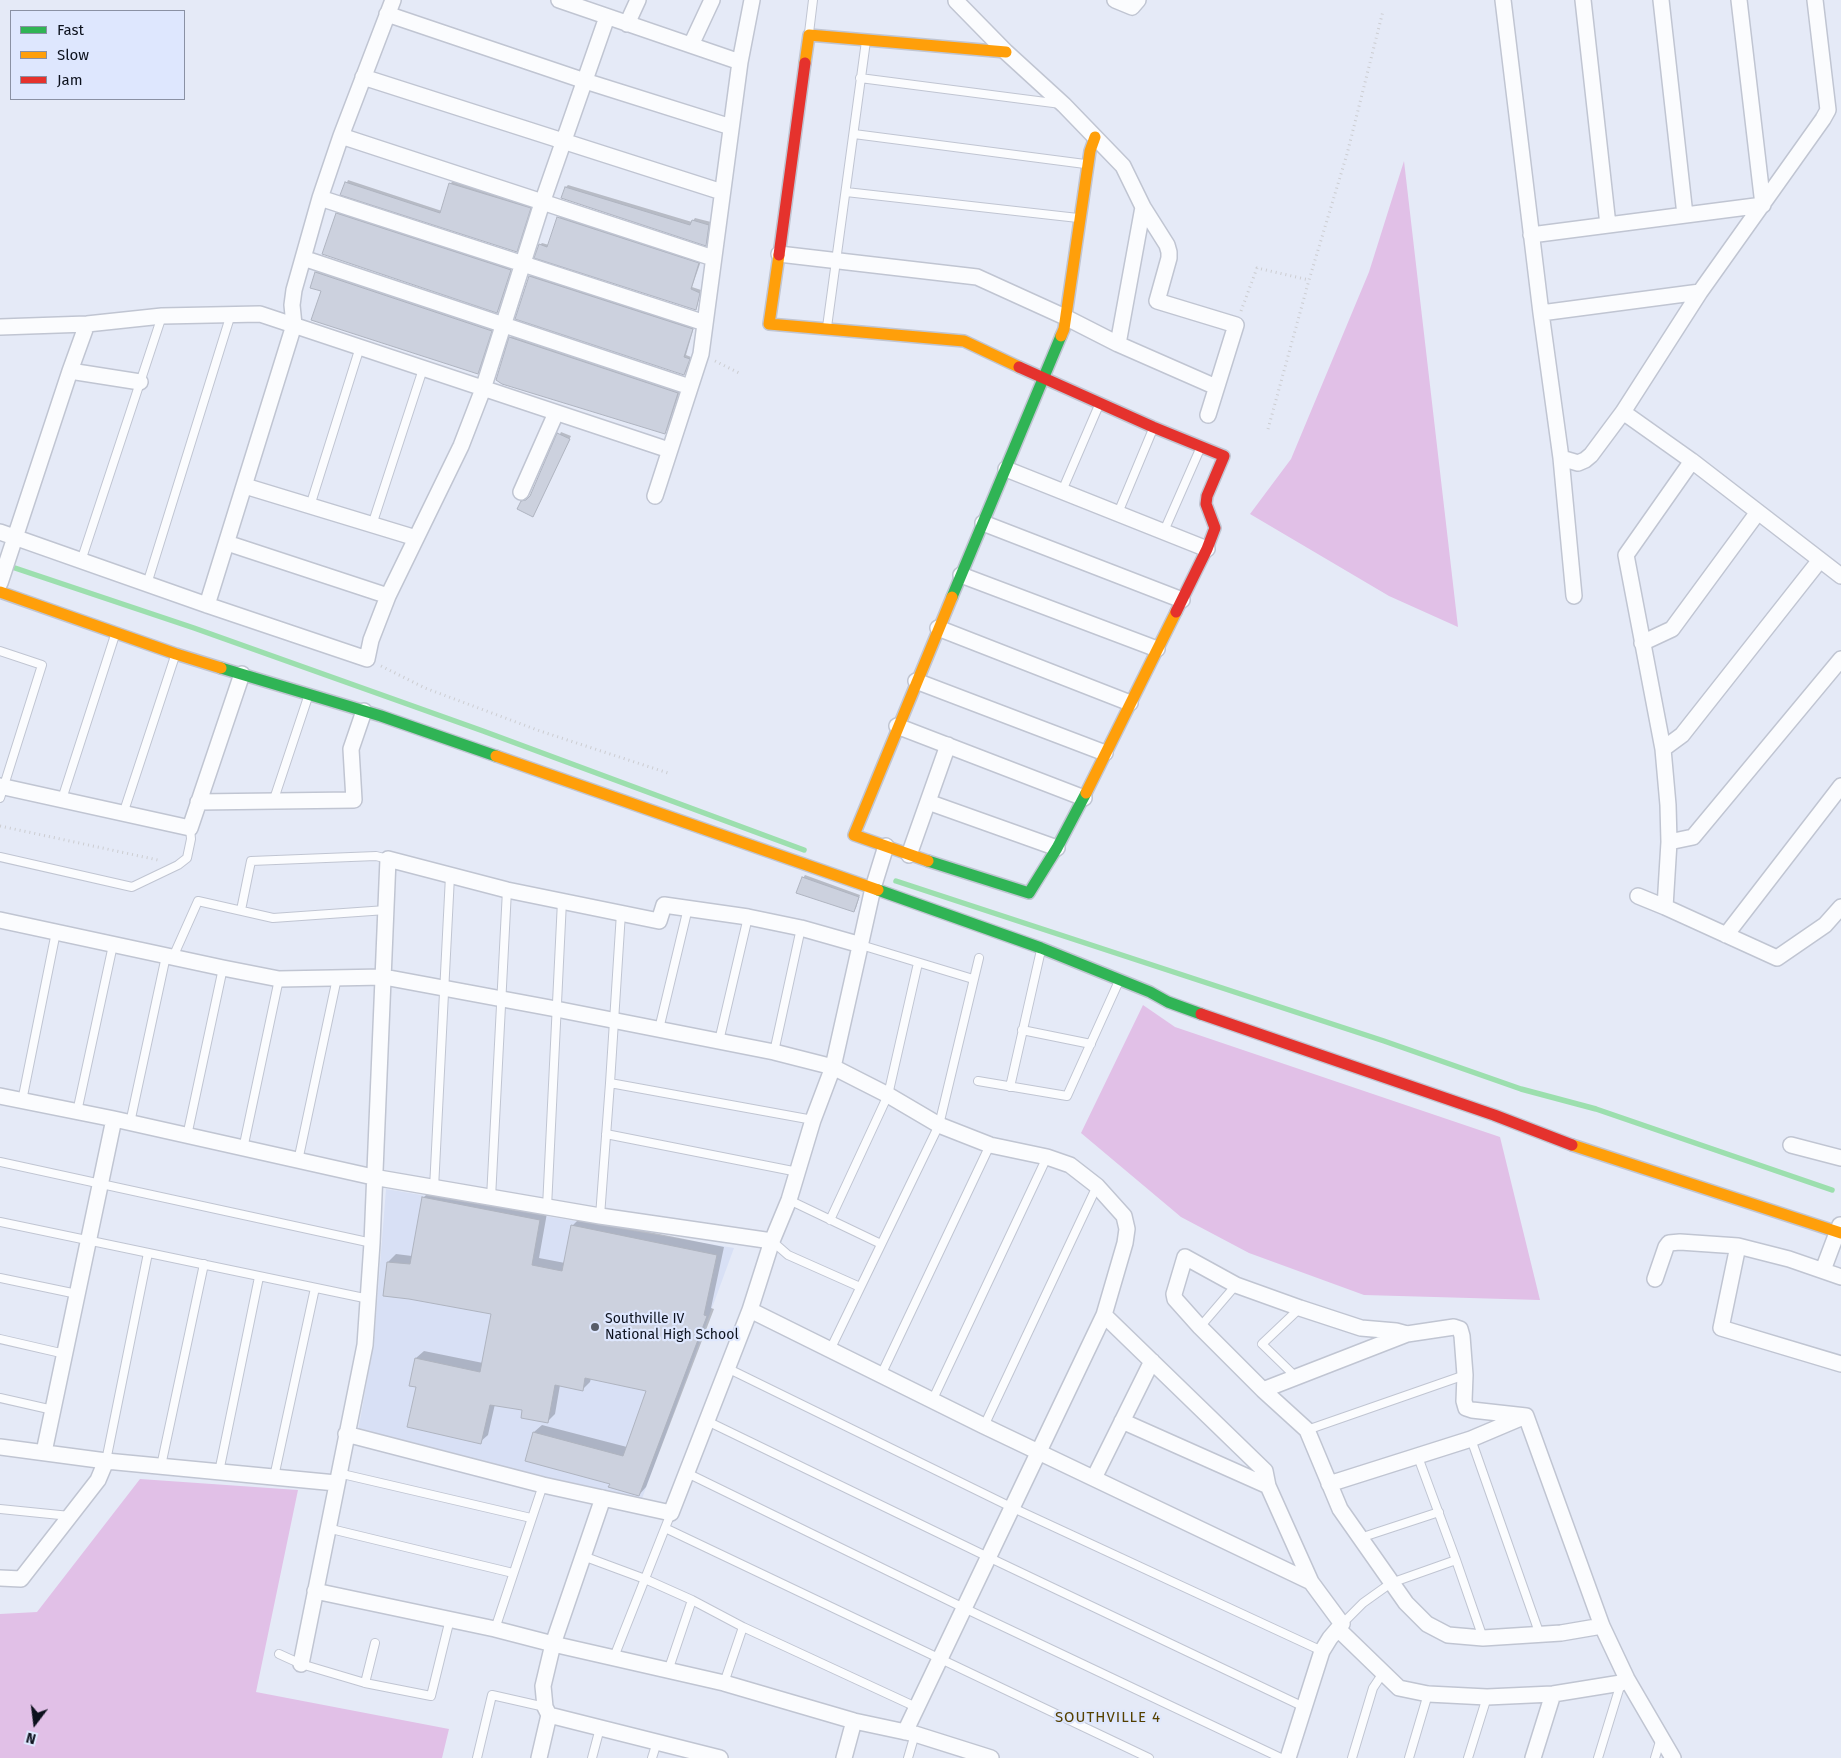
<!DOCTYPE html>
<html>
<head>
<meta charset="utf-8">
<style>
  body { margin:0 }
  #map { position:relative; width:1841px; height:1758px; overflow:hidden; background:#e5eaf7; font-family:"Fira Sans",sans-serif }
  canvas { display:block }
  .legend { position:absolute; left:10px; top:10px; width:175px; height:90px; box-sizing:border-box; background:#dee7fe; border:1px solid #8a91a4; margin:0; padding:6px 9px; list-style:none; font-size:15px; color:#0c111d }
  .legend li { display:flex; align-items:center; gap:10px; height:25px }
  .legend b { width:25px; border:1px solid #8a91a4 }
  .north { position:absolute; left:10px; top:1698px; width:50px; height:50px; -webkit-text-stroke:4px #dee7fe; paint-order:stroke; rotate:195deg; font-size:14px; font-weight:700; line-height:20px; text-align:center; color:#0c111d }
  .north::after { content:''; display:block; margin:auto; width:18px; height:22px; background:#0c111d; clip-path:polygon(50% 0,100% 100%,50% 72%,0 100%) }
</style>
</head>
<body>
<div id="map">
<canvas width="1841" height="1758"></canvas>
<ul class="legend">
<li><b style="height:6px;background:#30b455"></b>Fast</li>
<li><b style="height:6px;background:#ff9f0a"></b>Slow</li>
<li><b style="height:6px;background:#e5322d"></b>Jam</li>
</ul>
<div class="north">N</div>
</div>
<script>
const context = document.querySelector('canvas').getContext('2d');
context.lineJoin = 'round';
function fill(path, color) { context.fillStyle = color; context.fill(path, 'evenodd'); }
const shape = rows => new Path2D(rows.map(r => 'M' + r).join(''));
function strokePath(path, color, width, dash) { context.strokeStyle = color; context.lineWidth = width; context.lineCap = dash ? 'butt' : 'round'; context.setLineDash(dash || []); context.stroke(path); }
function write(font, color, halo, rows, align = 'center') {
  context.font = font + ' "Fira Sans",sans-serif'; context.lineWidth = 4.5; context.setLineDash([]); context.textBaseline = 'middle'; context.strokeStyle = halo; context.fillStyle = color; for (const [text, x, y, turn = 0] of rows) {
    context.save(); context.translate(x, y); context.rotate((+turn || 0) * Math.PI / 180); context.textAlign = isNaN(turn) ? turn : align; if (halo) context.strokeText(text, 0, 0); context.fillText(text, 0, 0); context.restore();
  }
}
const built = shape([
  [386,1189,734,1248,640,1504,357,1437,374,1341]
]);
const green = shape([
  [1404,161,1458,627,1389,596,1250,514,1291,459,1369,272],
  [1143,1005,1175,1027,1500,1137,1540,1300,1364,1295,1249,1253,1181,1217,1081,1133],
  [140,1479,298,1490,256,1692,449,1729,442,1758,0,1758,0,1614,37,1612]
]);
const shadow = shape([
  [348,180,442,211,450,184,453,181,532,206,519,248,516,251,342,194],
  [568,185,692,222,695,218,711,222,708,241,706,244,566,187],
  [339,211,512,268,499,309,497,311,337,214],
  [561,215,701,261,692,287,701,290,697,307,695,309,540,245,542,243,549,245],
  [318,270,493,329,480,371,477,373,322,290,316,273],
  [532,274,694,327,686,355,691,357,686,372,684,374,530,276],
  [513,335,680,391,667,430,665,432,497,379,511,337],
  [561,432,571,436,533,516,522,502,529,498],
  [805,875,860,895,856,908,854,911,803,878],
  [431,1190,547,1213,539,1258,565,1263,573,1225,580,1218,724,1247,711,1308,714,1309,646,1487,639,1495,611,1483,526,1461,534,1432,542,1425,627,1447,648,1390,591,1378,590,1382,582,1390,560,1385,555,1414,547,1422,524,1410,495,1404,488,1435,480,1442,418,1386,411,1385,416,1358,424,1351,483,1363,492,1313,388,1262,396,1254,412,1256,423,1198]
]);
const stream = shape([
  [6,565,194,628,483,731,804,850],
  [896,881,1384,1041,1521,1089,1596,1109,1832,1190]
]);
const building = shape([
  [345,182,440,213,449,183,531,208,517,252,340,195,345,182],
  [565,187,690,225,692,220,709,225,706,246,561,198,565,187],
  [336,213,511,270,497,313,322,254,336,213],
  [557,217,699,263,691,289,700,293,696,310,534,258,539,244,547,247,557,217],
  [315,272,492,331,478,374,311,320,321,291,310,288,315,272],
  [529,276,693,329,684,357,690,359,684,375,515,319,529,276],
  [509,337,678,393,665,434,502,384,496,380,509,337],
  [557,433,570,439,533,517,517,509,521,501,526,500,530,496,557,433],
  [802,877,859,897,854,912,796,893,802,877],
  [422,1197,540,1220,532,1265,562,1271,571,1225,717,1255,704,1315,707,1316,639,1496,608,1487,610,1484,525,1461,533,1432,623,1456,646,1391,585,1378,583,1391,555,1385,548,1423,521,1418,522,1410,490,1405,481,1444,407,1427,416,1387,409,1386,415,1358,480,1372,491,1314,409,1299,383,1296,387,1262,410,1264,422,1197]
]);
const path = shape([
  [1241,311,1257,268,1309,280],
  [715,361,741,374],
  [1268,429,1309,280,1347,154,1383,11],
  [381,666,425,688,540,731,668,773],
  [0,826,158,860]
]);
const lane = shape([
  [809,33,813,0],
  [860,78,1061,104],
  [854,134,1085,164],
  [846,192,1078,218],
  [827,327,866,41],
  [1062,491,1099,405],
  [310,506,360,347],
  [1118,513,1153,429],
  [372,525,423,369],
  [1164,531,1200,449],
  [81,561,162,316],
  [147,584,231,314],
  [0,651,42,665,0,798],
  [62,799,115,635],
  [273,802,308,697],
  [123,814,175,656],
  [0,857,132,887,178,865,187,858,191,839,190,828],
  [241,910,251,861,376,856,388,859],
  [861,945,973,979],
  [173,957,198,901,273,918,386,910],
  [659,1029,688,908],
  [1022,1030,1091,1044],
  [719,1041,748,917],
  [774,1052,801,928],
  [978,1081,1067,1096,1119,981],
  [610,1083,813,1120],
  [1010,1087,1041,950],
  [22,1101,56,932],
  [77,1112,113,945],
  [130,1123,166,956],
  [606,1134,798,1172],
  [187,1136,223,968],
  [243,1149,279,979],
  [298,1161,337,978],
  [0,1162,372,1243],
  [434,1188,450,876],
  [491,1198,507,890],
  [789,1200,881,1244],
  [547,1207,562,901],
  [600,1216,610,1083,621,913],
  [830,1220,888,1095,918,963],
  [0,1222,369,1299],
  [772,1241,788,1255,860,1287],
  [0,1278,77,1294],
  [1200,1327,1236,1285],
  [0,1339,65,1354],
  [830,1350,939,1125,979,958],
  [727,1368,1011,1507,1322,1651],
  [881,1375,990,1145],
  [1296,1377,1262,1344,1300,1308],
  [0,1398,53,1410],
  [932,1401,1047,1157],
  [707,1421,988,1557,1304,1707],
  [984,1426,1097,1186],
  [1307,1430,1465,1375],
  [1471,1439,1540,1635],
  [1418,1457,1456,1560,1483,1638],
  [106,1461,148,1253],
  [161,1466,204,1264],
  [219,1472,259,1277],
  [338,1473,531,1518],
  [687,1473,964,1608,1281,1758],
  [274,1477,315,1288],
  [0,1509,70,1516],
  [327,1528,513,1573],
  [665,1528,1149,1758],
  [1360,1538,1439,1512],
  [583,1556,645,1579,692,1600,743,1627,916,1707],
  [1342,1624,1363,1603,1391,1583,1456,1560],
  [495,1629,543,1485],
  [279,1654,301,1664,365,1683,431,1696,450,1619],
  [614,1657,671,1513],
  [668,1671,692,1600],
  [365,1683,375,1643],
  [724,1683,743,1627],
  [477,1758,492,1695,545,1707],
  [592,1758,600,1728],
  [652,1758,657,1742],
  [908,1758,915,1734],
  [1352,1758,1373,1688,1383,1673],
  [1409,1758,1428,1694],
  [1468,1758,1487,1697],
  [1598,1758,1621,1683],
  [1655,1758,1661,1738]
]);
const street = shape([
  [559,0,740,62],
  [1115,0,1132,7,1138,0],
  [1503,0,1541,313,1561,458,1574,596],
  [1583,0,1608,225],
  [1661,0,1685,215],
  [956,1,1006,52,1064,105,1123,166,1143,207,1167,245,1169,252,1169,258,1157,301,1236,325,1208,415],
  [387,14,585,81,731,127],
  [627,24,638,0],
  [691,45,712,0],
  [363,77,722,192],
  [341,136,713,258],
  [320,198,705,323],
  [1531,235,1763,205,1739,0],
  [779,254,977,277,1065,317,1118,344,1216,387],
  [303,258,690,387],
  [1541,313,1700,292],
  [0,327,87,324,162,316,260,314,669,450],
  [1118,344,1143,207],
  [70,371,87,324],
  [1623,412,1692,461,1841,576],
  [1561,458,1578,463,1585,460,1591,455,1623,412,1700,292,1823,119,1828,110,1815,0],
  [1006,469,1207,549],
  [245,486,416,538],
  [521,492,556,413],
  [655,496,701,354,740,62,752,0],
  [983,523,1182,600],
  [0,532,207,605,367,659,371,640,388,596,461,446,483,389,542,203,607,17],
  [227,543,388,596],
  [961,575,1157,649],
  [0,583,70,371,140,382],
  [207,605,294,325,292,305,294,290,320,198,341,136,393,0],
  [938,628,1130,703],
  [1642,643,1672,629,1758,512],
  [916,681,1105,753],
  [897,726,1084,798],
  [1663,749,1682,735,1820,560],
  [0,786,190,828,242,674],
  [198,802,354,800,351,749,364,711],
  [928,802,1057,848],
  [1669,842,1693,837,1841,659],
  [909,855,948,745],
  [1638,896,1665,907,1777,958,1825,925,1841,907],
  [1665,907,1669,842,1668,805,1663,749,1626,555,1692,461],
  [0,920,223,968,279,979,384,977,556,1009,774,1052,833,1067,888,1095,939,1125,990,1145,1047,1157,1070,1165,1097,1186,1124,1216,1127,1229,1125,1243,1104,1315,905,1732],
  [1726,935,1841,786],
  [0,1096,114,1119,373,1177,600,1216,772,1241],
  [1791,1145,1841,1158],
  [1738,1246,1721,1328,1841,1364],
  [1823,1270,1840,1225],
  [1655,1279,1666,1247,1669,1243,1680,1242,1738,1246,1789,1259,1841,1277],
  [750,1310,984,1426,1311,1582,1342,1624,1330,1638,1322,1651,1288,1758],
  [1104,1315,1265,1471,1268,1486,1311,1582],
  [1407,1334,1396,1331,1361,1328,1300,1308,1236,1285,1185,1257,1174,1294,1175,1299,1200,1327,1263,1390,1307,1430,1340,1509,1406,1603,1427,1624,1448,1635,1483,1638,1561,1633,1602,1626],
  [1263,1390,1407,1334,1454,1327,1460,1329,1462,1336,1465,1375,1464,1401,1466,1408,1472,1410,1526,1416,1602,1626,1627,1679,1673,1758],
  [1122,1421,1268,1486],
  [346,1434,543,1485,671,1513,750,1310,772,1241,789,1200,813,1120,833,1067,873,888,886,846],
  [0,1447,106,1461,336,1483],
  [44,1452,114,1119],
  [1094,1478,1152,1361],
  [1329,1484,1471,1439,1523,1417],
  [0,1578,21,1579,98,1480,106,1461],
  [315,1591,495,1629,553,1644,724,1683,854,1721,915,1734,991,1758],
  [1338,1629,1399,1688,1428,1694,1487,1697,1553,1694,1621,1683,1627,1679],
  [301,1664,365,1345,372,1243,388,859,507,890,659,921,664,905,748,917,801,928,861,945],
  [549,1715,720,1758],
  [539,1758,549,1715,545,1707,543,1686,553,1644,603,1498],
  [844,1758,854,1721],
  [1533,1758,1553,1694]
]);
const fast = shape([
  [952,597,1061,336],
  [221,668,381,716,496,756],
  [928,861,1029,893,1057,848,1086,793],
  [878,890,1041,948,1150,992,1168,1002,1201,1014]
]);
const slow = shape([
  [805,63,809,35,1006,52],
  [779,255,769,324,964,341,1019,367],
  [1061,336,1064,329,1090,151,1095,137],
  [0,592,176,654,221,668],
  [496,756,878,890],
  [1086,793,1176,612],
  [928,861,854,835,952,597],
  [1572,1145,1841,1233]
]);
const jam = shape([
  [779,255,805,63],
  [1019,367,1153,427,1224,456,1207,496,1206,504,1215,528,1207,549,1176,612],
  [1201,1014,1494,1115,1572,1145]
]);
const markers = [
  [595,1327,5,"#585d69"]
];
const poiNames = [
  ["Southville IV",605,1319],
  ["National High School",605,1335]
];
const neighbourhoodNames = [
  ["SOUTHVILLE 4",1108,1718]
];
fill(built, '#d8e0f5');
fill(green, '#e1c0e7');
fill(shadow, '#0003');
strokePath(stream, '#9cdfae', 5.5);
fill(building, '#ccd1de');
strokePath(building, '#afb4c0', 1);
strokePath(lane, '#c0c5d2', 10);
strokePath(street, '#c0c5d2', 18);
strokePath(fast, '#c0c5d2', 14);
strokePath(slow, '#c0c5d2', 14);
strokePath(jam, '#c0c5d2', 14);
strokePath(path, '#cccdd1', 3, [1, 4]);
strokePath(lane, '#fbfcfe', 8);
strokePath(street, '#fbfcfe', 15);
strokePath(fast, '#30b455', 11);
strokePath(slow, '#ff9f0a', 11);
strokePath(jam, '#e5322d', 11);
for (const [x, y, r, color] of markers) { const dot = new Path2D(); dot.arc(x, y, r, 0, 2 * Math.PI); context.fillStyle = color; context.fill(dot); strokePath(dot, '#dee7fe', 2); }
write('14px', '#0c111d', '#dee7fe', poiNames, 'left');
context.letterSpacing = '1px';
write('15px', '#554000', '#dee7fe', neighbourhoodNames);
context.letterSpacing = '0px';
</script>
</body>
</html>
